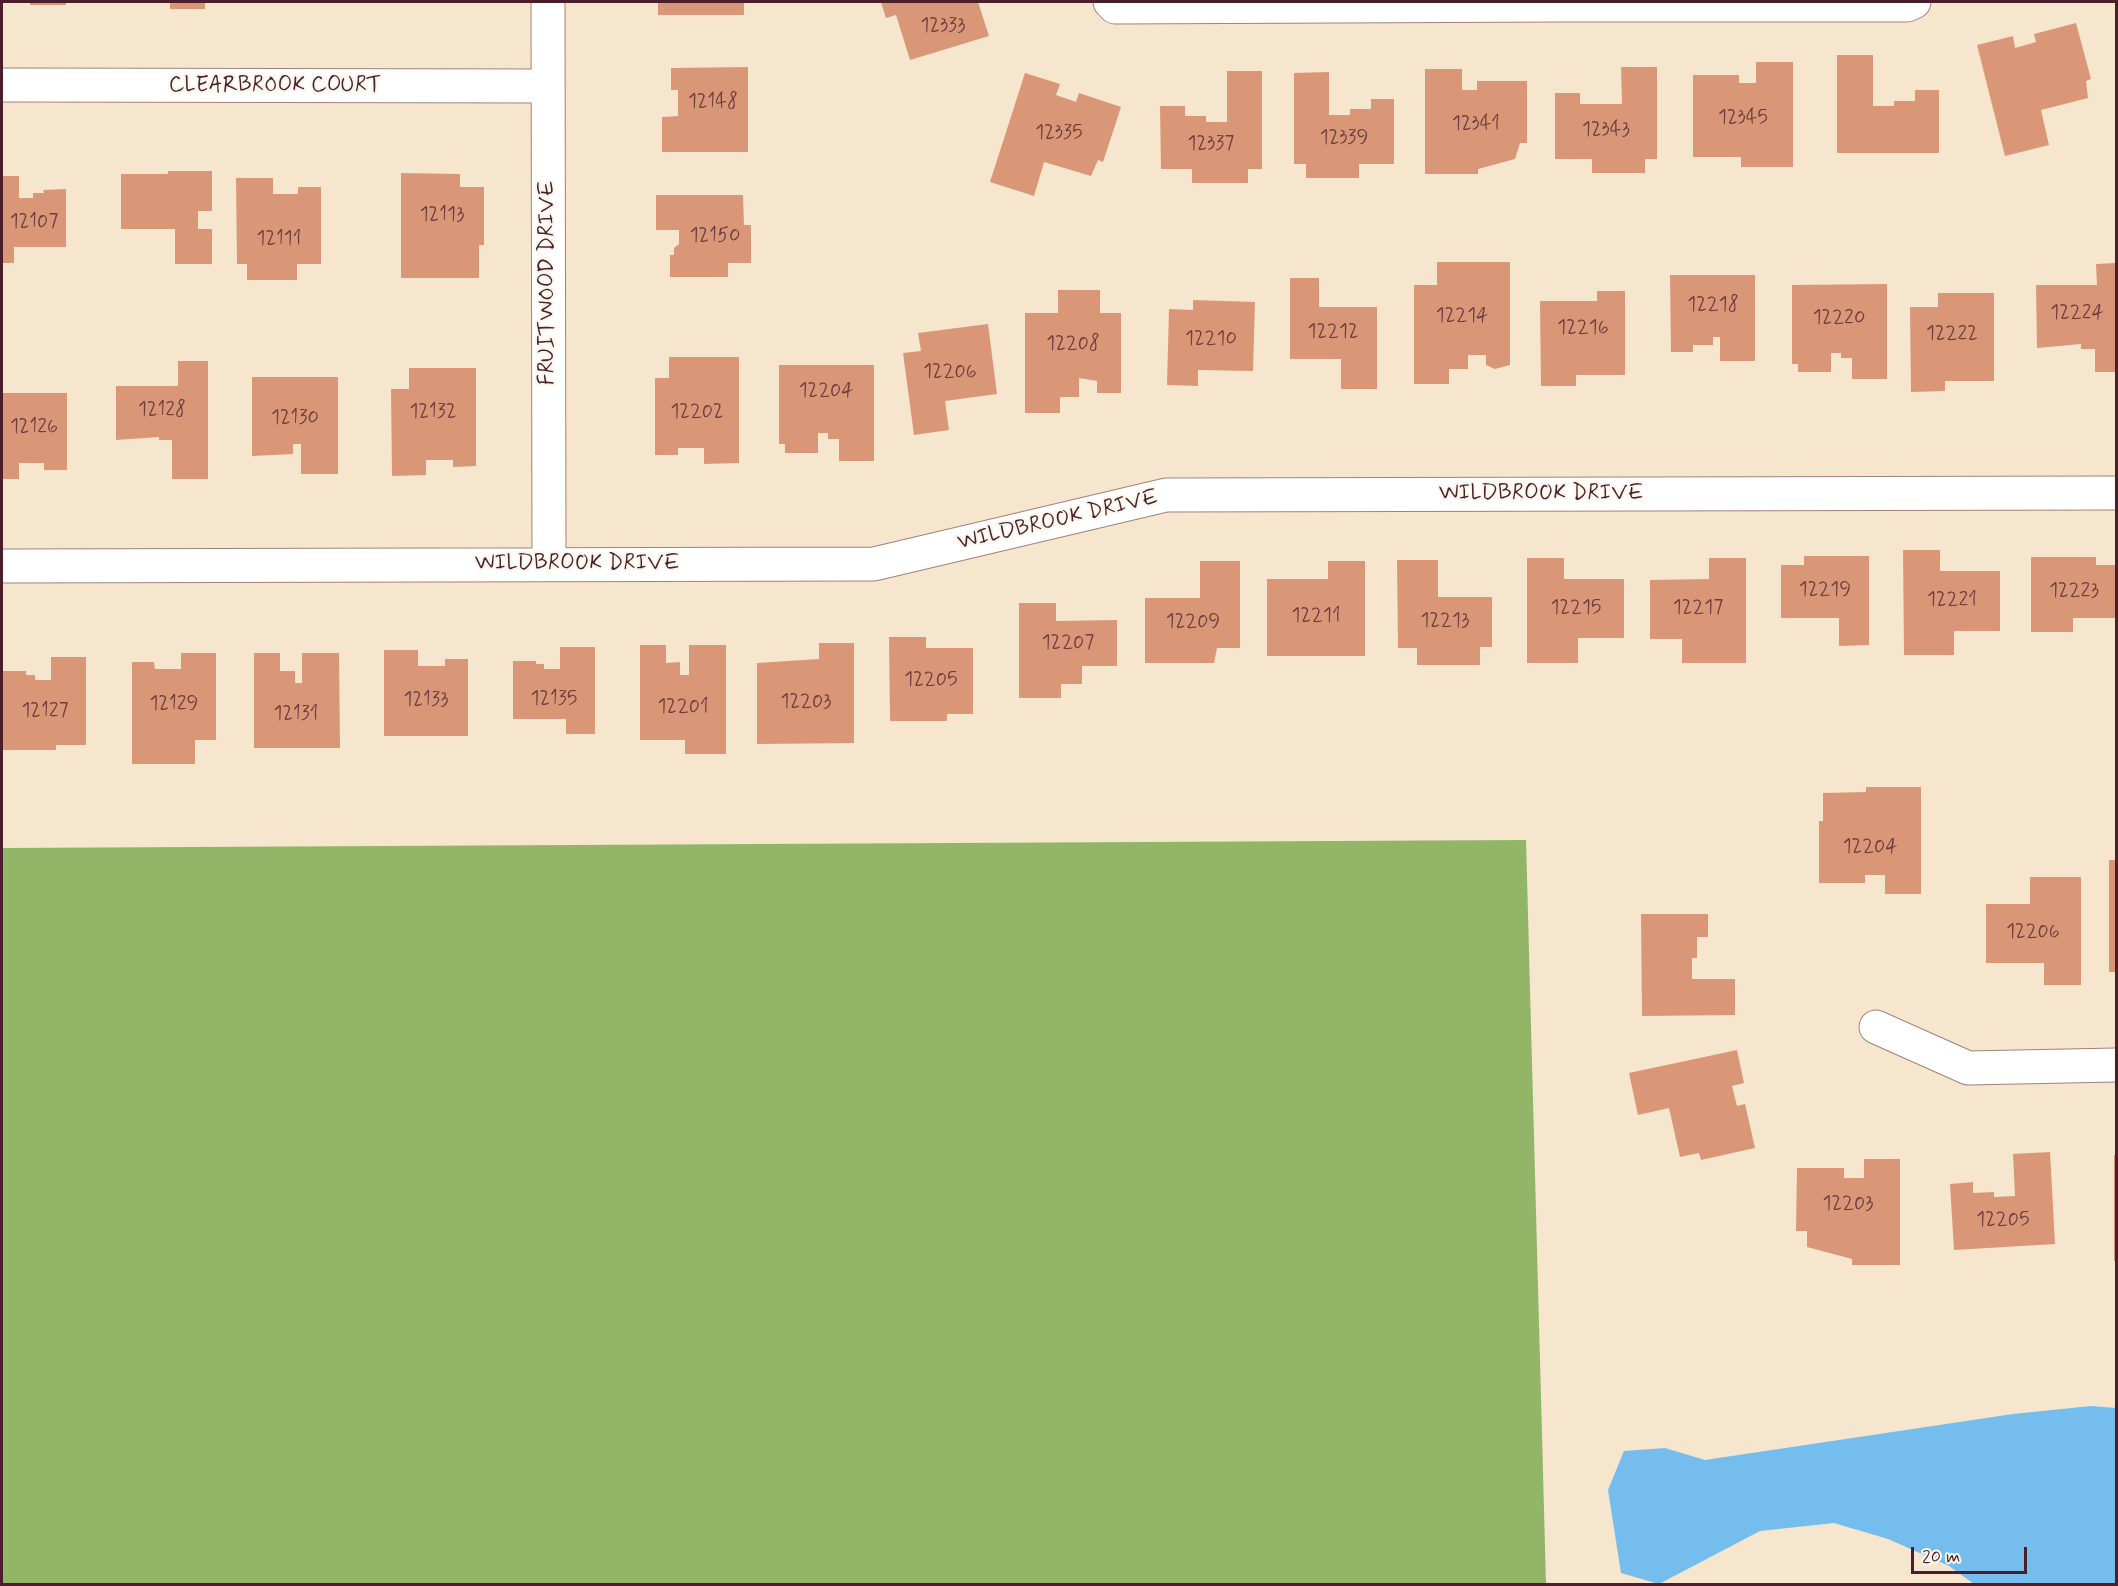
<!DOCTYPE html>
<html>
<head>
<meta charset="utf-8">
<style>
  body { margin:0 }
  #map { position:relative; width:2118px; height:1586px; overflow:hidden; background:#f6e6ce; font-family:Mynerve,sans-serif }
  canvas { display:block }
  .frame { position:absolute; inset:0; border:3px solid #4a1f2b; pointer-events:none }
  .scale { position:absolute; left:1911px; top:1547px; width:116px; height:27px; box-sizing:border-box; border:3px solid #4a1f2b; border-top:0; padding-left:8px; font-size:18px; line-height:21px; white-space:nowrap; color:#4a1f2b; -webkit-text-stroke:4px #fbf7ec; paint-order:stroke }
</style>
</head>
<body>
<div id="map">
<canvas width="2118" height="1586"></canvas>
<div class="frame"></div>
<div class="scale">20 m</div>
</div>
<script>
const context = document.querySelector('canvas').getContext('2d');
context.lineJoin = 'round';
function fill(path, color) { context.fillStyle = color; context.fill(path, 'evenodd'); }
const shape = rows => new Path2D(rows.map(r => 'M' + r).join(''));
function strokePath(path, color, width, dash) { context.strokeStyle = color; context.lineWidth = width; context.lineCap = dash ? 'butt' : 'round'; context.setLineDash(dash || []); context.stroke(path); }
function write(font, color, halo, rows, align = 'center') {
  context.font = font + ' Mynerve,sans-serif'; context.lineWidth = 4.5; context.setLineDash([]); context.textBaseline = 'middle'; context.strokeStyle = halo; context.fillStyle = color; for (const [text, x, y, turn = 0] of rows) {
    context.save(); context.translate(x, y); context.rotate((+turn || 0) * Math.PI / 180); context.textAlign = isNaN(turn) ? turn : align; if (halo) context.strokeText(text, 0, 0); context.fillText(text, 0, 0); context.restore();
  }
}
const forest = shape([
  [1526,840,1546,1584,2,1584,2,848]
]);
const water = shape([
  [2091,1406,2116,1408,2116,1584,1974,1584,1949,1566,1888,1539,1834,1523,1760,1531,1659,1584,1621,1573,1608,1490,1624,1451,1665,1448,1705,1460,2013,1414]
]);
const building = shape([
  [30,2,66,2,66,5,30,5],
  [170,2,205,2,205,9,170,9],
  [658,2,744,2,744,15,658,15],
  [881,2,978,2,989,36,910,60,896,15,886,18],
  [2076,23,2091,79,2086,81,2088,98,2041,110,2049,145,2005,156,1977,45,2013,36,2015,48,2036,42,2034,34],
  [1837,55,1873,55,1873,106,1894,106,1894,101,1915,101,1915,90,1939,90,1939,153,1837,153],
  [1756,62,1793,62,1793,167,1741,167,1741,157,1693,157,1693,75,1739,75,1739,83,1756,83],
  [748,67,748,152,662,152,662,117,678,116,678,90,671,90,671,68],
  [1621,67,1657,67,1657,159,1645,159,1645,173,1592,173,1592,159,1555,159,1555,93,1580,93,1580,104,1622,104],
  [1425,69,1462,69,1462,90,1477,90,1477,81,1527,81,1527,143,1520,143,1515,159,1478,169,1478,174,1425,174],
  [1227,71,1262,71,1262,169,1248,169,1248,183,1192,183,1192,169,1161,169,1160,106,1185,106,1185,116,1206,116,1206,122,1227,122],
  [1329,72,1329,115,1350,115,1350,109,1371,109,1371,99,1394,99,1394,164,1359,164,1359,178,1306,178,1306,164,1294,164,1294,73],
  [1025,73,1060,84,1056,95,1076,102,1079,93,1121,107,1103,162,1098,160,1091,176,1044,162,1034,196,990,182],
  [168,171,212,171,212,211,198,211,198,229,212,229,212,264,175,264,175,229,121,229,121,174,168,174],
  [401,173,460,174,460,187,484,187,484,245,479,245,479,278,401,278],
  [2,176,19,176,19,198,33,198,33,193,44,193,43,190,66,189,66,247,14,247,14,263,2,263],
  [236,178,273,178,273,194,298,194,298,187,321,187,321,264,297,264,297,280,247,280,247,264,237,264],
  [656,195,743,195,744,225,751,225,751,263,728,263,728,277,670,277,670,255,674,255,674,248,679,244,679,230,656,230],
  [1437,262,1510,262,1510,365,1495,369,1486,365,1486,355,1468,355,1468,369,1449,369,1449,384,1414,384,1414,285,1437,285],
  [2116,263,2116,372,2095,372,2095,349,2081,349,2081,344,2037,348,2036,285,2097,285,2096,264],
  [1670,275,1755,275,1755,361,1720,361,1720,337,1713,337,1713,345,1693,345,1693,352,1671,352],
  [1290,278,1319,278,1319,307,1377,307,1377,389,1341,389,1341,359,1290,359],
  [1887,284,1887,379,1852,379,1852,358,1841,358,1841,353,1831,353,1831,372,1798,372,1798,364,1792,364,1792,285],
  [1058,290,1100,290,1100,313,1121,313,1121,393,1097,393,1097,381,1079,378,1079,397,1060,397,1060,413,1025,413,1025,313,1058,313],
  [1597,291,1625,291,1625,375,1576,375,1576,386,1541,386,1540,301,1597,301],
  [1938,293,1994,293,1994,381,1945,381,1945,391,1911,392,1910,307,1938,307],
  [1193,300,1255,302,1253,371,1198,370,1198,386,1167,385,1169,309,1193,310],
  [988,324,997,394,945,401,949,430,914,435,903,353,921,351,918,333],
  [669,357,739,357,739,463,704,464,704,448,678,448,678,455,655,455,655,378,669,378],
  [178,361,208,361,208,479,172,479,172,440,159,440,159,437,116,440,116,386,178,386],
  [779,365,874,365,874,461,839,461,839,439,828,439,828,433,818,433,818,453,785,453,785,444,779,444],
  [409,368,476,368,476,466,453,467,453,460,426,460,426,475,392,476,391,389,409,389],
  [252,377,338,377,338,474,301,474,301,444,293,444,293,454,252,456],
  [2,393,67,393,67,470,44,470,44,463,19,463,19,479,2,479],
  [1903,550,1940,550,1940,571,2000,571,2000,631,1954,631,1954,655,1904,655],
  [1804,556,1869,556,1869,645,1839,646,1839,618,1781,618,1781,565,1804,565],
  [2031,557,2096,557,2096,565,2116,565,2116,618,2073,618,2073,632,2031,632],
  [1527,558,1564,558,1564,579,1624,579,1624,638,1578,638,1578,663,1527,663],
  [1709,558,1746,558,1746,663,1682,663,1682,639,1650,639,1650,580,1709,579],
  [1397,560,1438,560,1438,597,1492,597,1492,647,1480,647,1480,665,1417,665,1417,648,1398,648],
  [1200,561,1240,561,1240,648,1217,648,1214,663,1145,663,1145,598,1200,598],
  [1328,561,1365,561,1365,656,1267,656,1267,579,1328,579],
  [1019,603,1056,603,1056,621,1117,620,1117,666,1082,666,1082,684,1061,684,1061,698,1019,698],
  [889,637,926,637,926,648,973,648,973,714,947,714,947,721,890,721],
  [819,643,854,643,854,743,757,744,757,663,819,659],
  [640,645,666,645,666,663,680,662,680,675,689,675,689,645,726,645,726,754,685,754,685,740,640,740],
  [560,647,595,647,595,734,566,734,566,719,513,719,513,661,536,661,536,664,544,664,544,669,560,669],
  [384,650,418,650,418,666,445,666,445,659,468,659,468,736,384,736],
  [181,653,216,653,216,740,195,740,195,764,132,764,132,662,154,662,155,669,181,669],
  [254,653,280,653,280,671,295,671,295,683,302,683,302,653,339,653,340,748,254,748],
  [51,657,86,657,86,745,56,745,56,750,3,750,3,671,26,671,26,675,35,675,35,680,51,680],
  [1866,787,1921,787,1921,894,1885,894,1885,875,1865,875,1865,883,1819,883,1819,821,1823,821,1823,793,1866,792],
  [2109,860,2116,860,2116,972,2109,972],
  [2030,877,2081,877,2081,985,2044,985,2044,963,1986,963,1986,904,2030,904],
  [1641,914,1708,914,1708,937,1697,937,1697,958,1692,958,1692,979,1735,979,1735,1015,1642,1016],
  [1737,1050,1744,1083,1732,1086,1737,1106,1745,1104,1755,1148,1701,1160,1699,1153,1680,1157,1669,1108,1638,1115,1629,1073],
  [2050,1152,2055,1244,1954,1250,1950,1184,1973,1182,1973,1193,1994,1192,1994,1197,2015,1196,2013,1154],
  [2114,1155,2116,1155,2116,1261,2114,1261],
  [1864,1159,1900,1159,1900,1265,1852,1265,1852,1259,1807,1247,1807,1231,1796,1231,1797,1168,1844,1168,1844,1178,1864,1178]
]);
const minor = shape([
  [548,2,549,564],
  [1110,2,1115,7,1559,5,1559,2],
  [1559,5,1907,5,1914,2],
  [2,85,548,86],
  [2,566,874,564,1166,495,2116,493],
  [1876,1027,1968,1068,2116,1065]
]);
const numberNames = [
  ["12333",943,27],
  ["12148",713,103],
  ["12345",1743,119],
  ["12341",1476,125],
  ["12343",1606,131],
  ["12335",1059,134],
  ["12339",1344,139],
  ["12337",1211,145],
  ["12113",442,216],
  ["12107",34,223],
  ["12150",715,237],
  ["12111",279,240],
  ["12218",1713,306],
  ["12224",2077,314],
  ["12214",1462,317],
  ["12220",1839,319],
  ["12216",1583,329],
  ["12212",1333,333],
  ["12222",1952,335],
  ["12210",1211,340],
  ["12208",1073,345],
  ["12206",950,373],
  ["12204",826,392],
  ["12128",162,411],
  ["12132",433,413],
  ["12202",697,413],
  ["12130",295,419],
  ["12126",34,428],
  ["12219",1825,591],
  ["12223",2074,592],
  ["12221",1952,601],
  ["12215",1576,609],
  ["12217",1698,609],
  ["12211",1316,617],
  ["12213",1445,622],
  ["12209",1193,623],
  ["12207",1068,644],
  ["12205",931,681],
  ["12135",554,700],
  ["12133",426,701],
  ["12203",806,703],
  ["12129",174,705],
  ["12201",683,708],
  ["12127",45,712],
  ["12131",296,715],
  ["12204",1870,848],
  ["12206",2033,933],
  ["12203",1848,1205],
  ["12205",2003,1221]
];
const streetNames = [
  ["CLEARBROOK COURT",275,86],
  ["FRUITWOOD DRIVE",548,283,-90],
  ["WILDBROOK DRIVE",1541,494],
  ["WILDBROOK DRIVE",1058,521,-13],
  ["WILDBROOK DRIVE",577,564]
];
fill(forest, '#92b568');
fill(water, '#75bded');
fill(building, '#d99778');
strokePath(minor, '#a0827c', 35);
strokePath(minor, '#fff', 33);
write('20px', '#6e3d3e', null, numberNames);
write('22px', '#4a1f2b', '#fbf7ec', streetNames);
</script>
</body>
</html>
